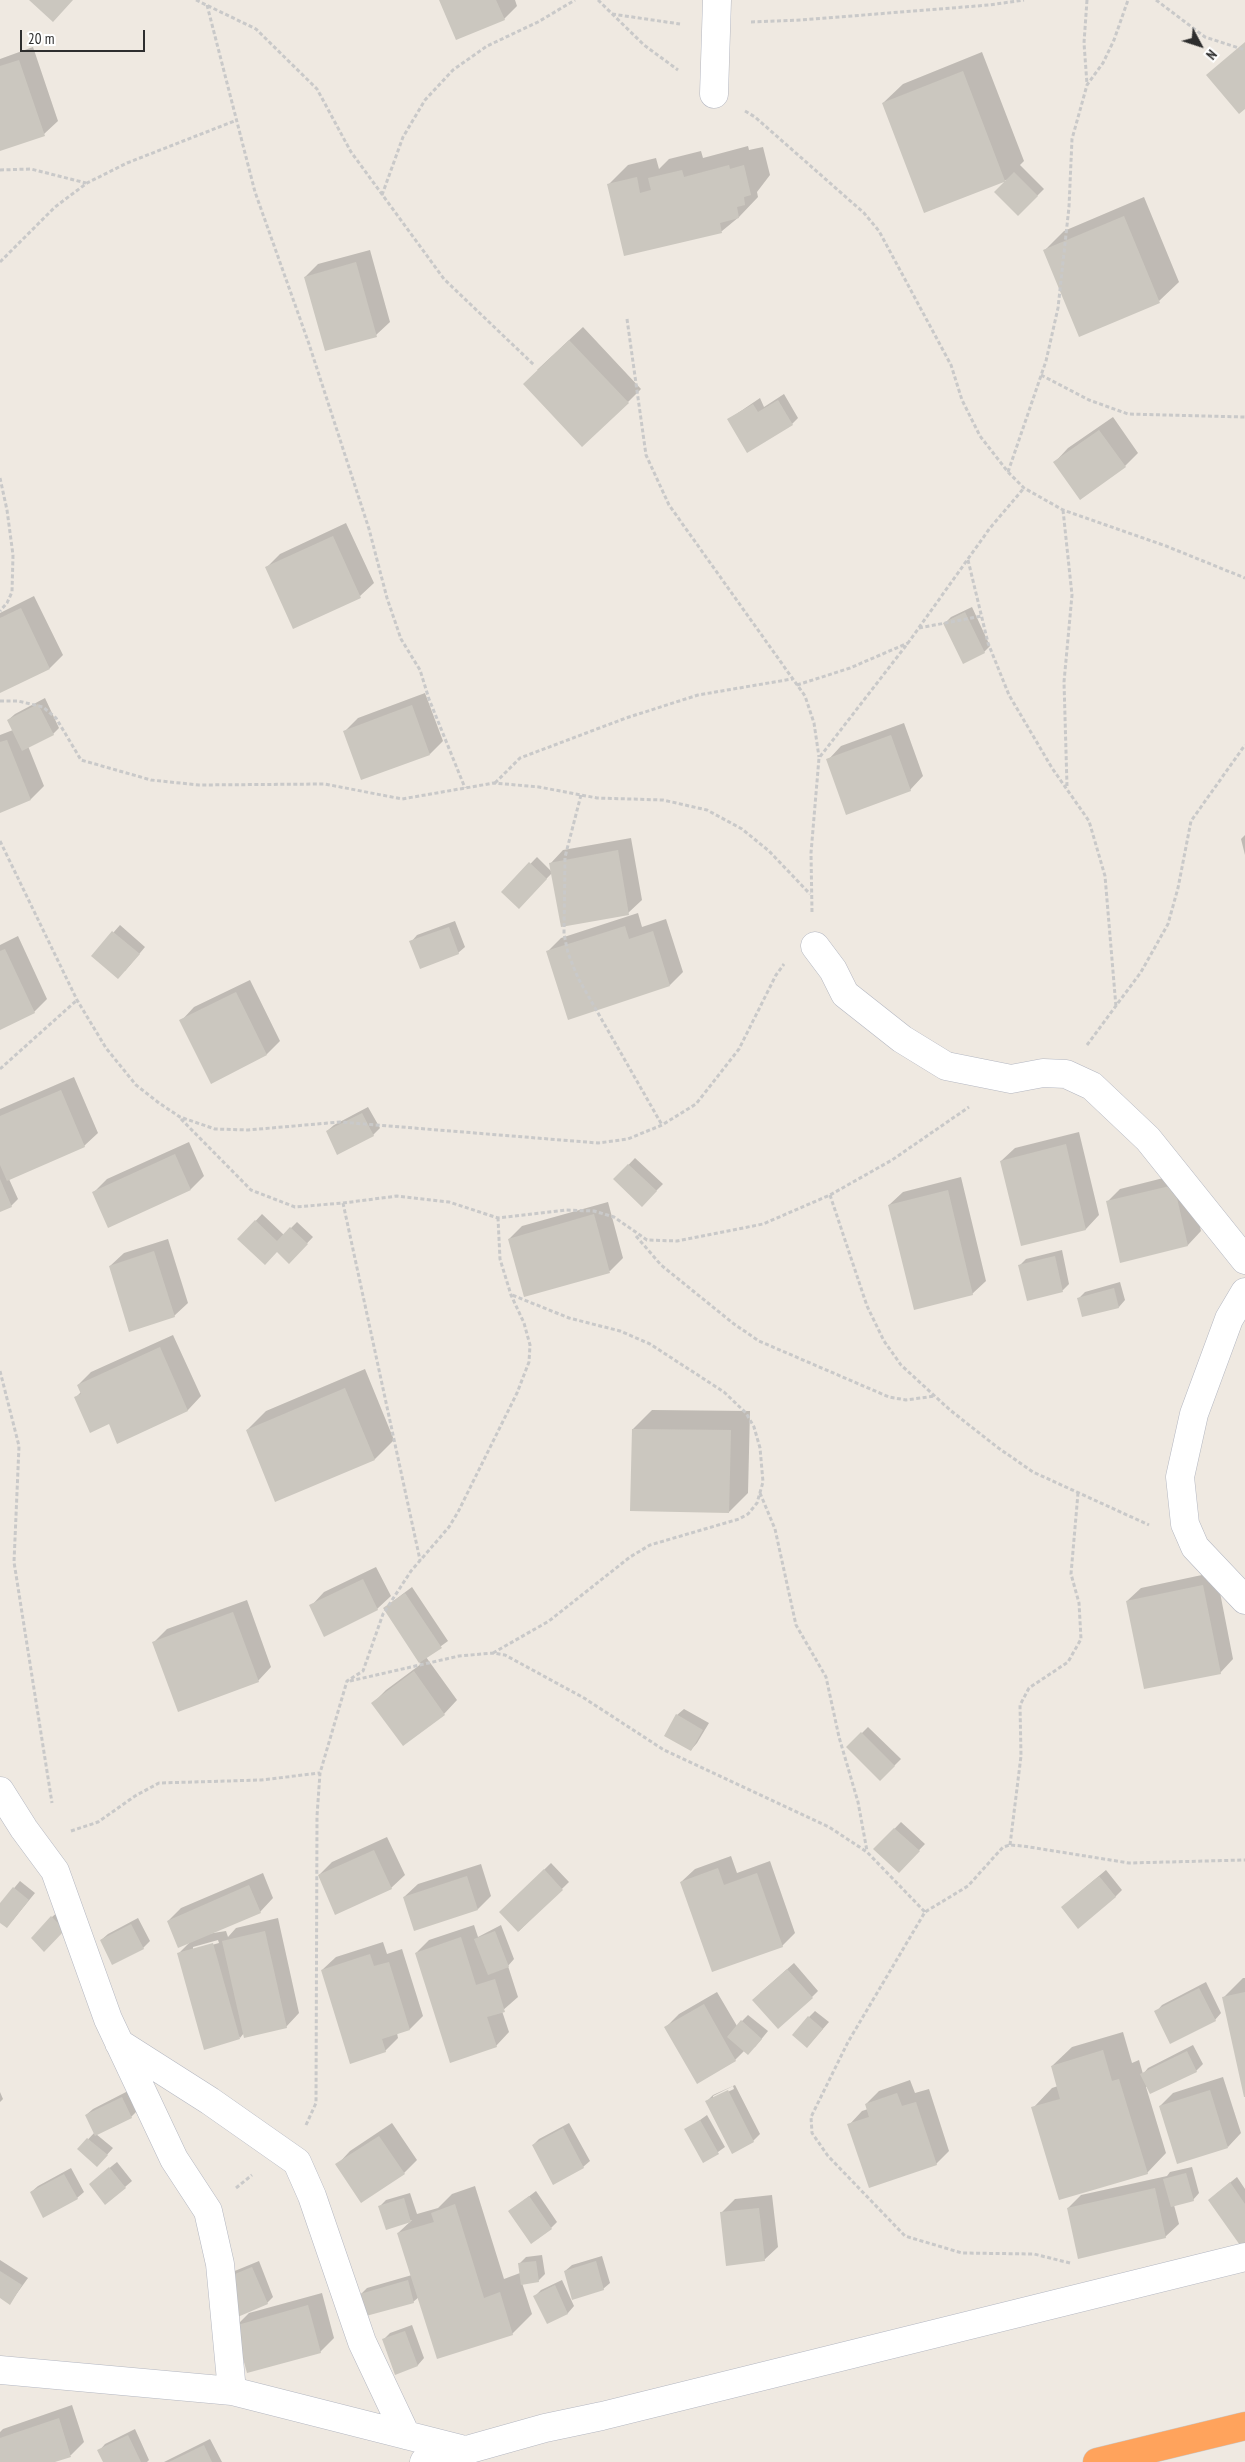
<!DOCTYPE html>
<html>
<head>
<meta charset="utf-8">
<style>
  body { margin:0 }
  #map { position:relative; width:1245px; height:2462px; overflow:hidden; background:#efe9e1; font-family:"PT Sans Narrow",sans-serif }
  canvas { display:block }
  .north { position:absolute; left:1175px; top:20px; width:50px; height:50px; -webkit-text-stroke:4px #fff; paint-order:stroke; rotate:130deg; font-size:14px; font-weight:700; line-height:20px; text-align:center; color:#2e2e2e }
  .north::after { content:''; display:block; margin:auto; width:18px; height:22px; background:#2e2e2e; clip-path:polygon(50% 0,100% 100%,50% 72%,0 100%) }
  .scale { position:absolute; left:20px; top:30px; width:125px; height:22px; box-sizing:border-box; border:2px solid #2e2e2e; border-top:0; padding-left:6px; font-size:15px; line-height:18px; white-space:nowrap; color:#2e2e2e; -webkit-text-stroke:4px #fff; paint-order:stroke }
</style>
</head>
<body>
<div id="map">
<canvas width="1245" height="2462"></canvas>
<div class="north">N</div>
<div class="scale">20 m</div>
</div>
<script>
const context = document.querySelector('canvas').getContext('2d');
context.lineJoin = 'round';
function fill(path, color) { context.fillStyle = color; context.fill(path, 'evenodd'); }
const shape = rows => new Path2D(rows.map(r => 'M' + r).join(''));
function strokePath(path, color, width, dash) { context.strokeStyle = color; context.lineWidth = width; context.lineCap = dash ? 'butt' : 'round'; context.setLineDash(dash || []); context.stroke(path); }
const shadow = shape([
  [441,0,515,0,517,6,504,19],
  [33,47,58,121,44,134,0,150,0,59],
  [982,52,1024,161,1020,165,1044,189,1018,215,1009,179,925,212,883,103,903,84],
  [748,146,749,150,763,147,770,175,757,192,758,197,739,217,722,231,625,255,608,185,628,165,656,158,659,169,669,159,701,151,703,158],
  [1144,197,1179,282,1159,301,1044,251,1064,231],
  [370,250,390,322,376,335,305,277,318,264],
  [583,327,641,389,628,402,537,370],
  [784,394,798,418,792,424,729,419,760,398,764,407],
  [1113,417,1138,453,1125,466,1055,462,1068,448],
  [346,523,374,583,360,596,294,627,267,567,280,554],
  [34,596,63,655,50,668,0,692,0,613],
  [972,607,990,646,984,652,945,623,951,617],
  [425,693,443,741,430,754,345,731,358,718],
  [45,698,59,728,53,734,28,746,44,786,31,799,0,809,0,735,13,730,8,720,15,714],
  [904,723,923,776,910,790,828,760,841,746],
  [1245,835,1245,855,1241,839],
  [631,838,642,900,628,913,552,873,519,907,503,892,537,857,551,871,550,864,563,850],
  [638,913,642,927,666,919,683,972,670,985,547,952,561,938],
  [455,921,465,947,458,953,411,942,417,935],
  [120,925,145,947,125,971,93,956],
  [18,936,47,999,34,1012,0,1028,0,945],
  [250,980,280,1041,267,1054,212,1082,181,1021,194,1007],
  [74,1077,98,1133,84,1146,9,1179,18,1199,11,1206,0,1211,0,1109],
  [368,1107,380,1128,373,1135,327,1131,334,1125],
  [1079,1132,1099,1215,1086,1229,1022,1244,1001,1161,1015,1148],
  [189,1142,204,1176,191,1189,93,1193,107,1179],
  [635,1158,663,1184,642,1205,615,1179],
  [1187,1172,1201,1231,1188,1245,1121,1262,1107,1202,1120,1189],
  [961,1177,986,1281,972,1294,889,1205,903,1192],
  [608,1202,623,1258,610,1271,509,1239,522,1226],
  [262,1214,284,1235,297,1222,313,1237,295,1256,239,1239],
  [168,1239,188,1303,174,1316,110,1266,124,1253],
  [1062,1250,1069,1284,1063,1290,1028,1299,1019,1266,1026,1259],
  [1120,1282,1125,1300,1119,1307,1079,1298,1085,1292],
  [173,1335,201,1396,188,1410,117,1442,109,1422,76,1397,81,1392,78,1385,91,1372],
  [365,1369,394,1440,375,1459,247,1430,266,1411],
  [652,1410,750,1411,748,1493,729,1512,633,1429],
  [376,1567,391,1596,377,1609,311,1606,324,1592],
  [1216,1572,1233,1659,1220,1673,1127,1601,1141,1588],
  [412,1587,448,1641,426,1657,457,1700,444,1714,403,1744,373,1703,386,1690,421,1664,384,1608],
  [247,1600,271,1667,258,1681,154,1642,167,1629],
  [684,1709,709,1723,697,1743,691,1750,677,1715],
  [868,1727,901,1759,880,1780,848,1747],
  [901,1822,925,1844,905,1865,875,1849],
  [387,1837,405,1875,391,1888,319,1875,332,1862],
  [731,1856,737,1873,770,1861,795,1933,782,1946,681,1882,695,1869],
  [551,1863,569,1882,519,1931,501,1912],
  [481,1864,491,1896,478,1909,404,1897,418,1884],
  [1106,1870,1122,1890,1115,1897,1069,1901],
  [263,1873,273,1898,260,1912,207,1934,226,1931,228,1937,236,1928,278,1918,299,2013,286,2027,244,2033,240,2038,179,1953,191,1941,168,1921,181,1908],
  [218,1940,219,1943,193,1950,193,1947],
  [20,1881,35,1893,13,1920,0,1921,0,1905],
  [59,1911,71,1922,32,1938,52,1917],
  [138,1918,150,1941,143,1948,101,1940,108,1934],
  [474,1925,478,1937,501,1925,514,1959,508,1966,518,1997,502,2011,509,2032,496,2046,416,1953,429,1940],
  [383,1942,387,1954,402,1949,423,2016,410,2029,397,2033,398,2038,385,2051,322,1970,336,1957],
  [794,1963,818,1991,812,1997,760,1993],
  [1243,1978,1245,1978,1245,2095,1223,1998],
  [1206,1982,1221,2013,1215,2020,1156,2012,1162,2005],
  [717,1992,737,2026,748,2015,768,2031,755,2047,745,2050,735,2060,697,2082,666,2027,679,2014],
  [815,2011,829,2022,807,2047,809,2017],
  [1123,2032,1132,2063,1139,2060,1143,2074,1148,2068,1193,2045,1203,2064,1196,2071,1146,2087,1166,2153,1147,2173,1033,2108,1052,2088,1058,2086,1052,2066,1072,2047],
  [1223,2077,1241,2133,1228,2147,1160,2106,1173,2093],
  [910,2080,915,2093,929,2089,949,2151,936,2164,849,2125,862,2111,868,2109,866,2104,879,2091],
  [735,2085,760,2134,753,2141,707,2101,713,2095],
  [733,2086,734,2089,713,2099,713,2096],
  [128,2091,137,2111,131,2117,96,2134,113,2148,97,2166,79,2149,95,2132,86,2115,93,2109],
  [0,2092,3,2099,0,2102],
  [707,2115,725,2147,704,2162,686,2130],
  [392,2123,417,2160,404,2173,337,2165,350,2151],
  [569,2123,590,2161,583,2167,533,2145,539,2139],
  [117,2162,132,2181,125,2187,97,2178],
  [1192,2167,1199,2193,1193,2200,1174,2205,1179,2224,1165,2237,1068,2208,1081,2195,1167,2176,1170,2172],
  [71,2168,84,2192,77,2198,31,2192,38,2186],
  [1237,2177,1245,2189,1245,2244,1216,2194],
  [475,2186,504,2279,520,2273,519,2264,526,2257,542,2255,545,2274,538,2281,522,2283,532,2314,512,2334,419,2297,413,2302,361,2294,367,2288,412,2275,398,2233,412,2220,387,2229,379,2207,386,2200,410,2193,417,2214,438,2208,452,2194],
  [536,2191,557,2222,551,2228,510,2211],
  [772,2195,778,2247,764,2260,722,2212,735,2199],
  [602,2256,610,2283,603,2289,565,2271,572,2265],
  [0,2260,28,2278,10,2303,0,2297],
  [259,2261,273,2297,267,2303,225,2275],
  [562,2280,574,2306,568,2313,548,2322,535,2296,541,2290],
  [322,2293,334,2338,320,2352,236,2326,249,2313],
  [412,2325,424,2358,418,2365,395,2373,383,2340,390,2333],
  [72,2405,84,2442,71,2455,51,2462,0,2462,0,2432,3,2429],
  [135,2429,149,2460,147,2462,104,2462,99,2451,105,2444],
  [210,2439,222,2462,164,2462]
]);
const building = shape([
  [29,0,73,0,53,22],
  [439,0,496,0,505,20,456,40],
  [1245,42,1245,109,1239,114,1206,75],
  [19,60,45,136,0,151,0,66],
  [963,71,1005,181,1014,172,1038,196,1018,216,994,192,1004,182,924,213,882,103],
  [729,165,730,169,744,165,751,195,744,197,745,205,737,207,739,218,720,223,722,233,624,256,607,184,637,177,640,193,651,190,648,178,682,170,684,177],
  [1124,216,1160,303,1079,337,1043,250],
  [356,262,377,337,325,351,304,277],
  [569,340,629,403,582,447,523,384],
  [778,400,793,425,747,453,727,419,753,404,758,412],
  [1099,430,1126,467,1080,500,1053,462],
  [333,536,361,598,293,629,265,567],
  [21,608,50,669,0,693,0,618],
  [965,612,985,653,963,664,943,623],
  [38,704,54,735,22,751,7,720],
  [412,705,430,755,361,780,343,731],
  [891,735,911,791,846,815,826,759],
  [7,740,31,800,0,813,0,742],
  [618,850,629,915,561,927,549,863],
  [529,862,547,879,519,909,501,892],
  [625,926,629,939,653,931,670,986,568,1020,546,951],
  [449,927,459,954,420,969,409,941],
  [112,931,140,954,118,979,91,956],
  [5,949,35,1013,0,1030,0,951],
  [236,992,267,1055,211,1084,179,1020],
  [61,1090,85,1147,7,1181,0,1165,0,1116],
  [362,1113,374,1136,337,1155,326,1131],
  [1066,1144,1086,1230,1021,1246,1000,1161],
  [175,1154,191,1190,108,1228,92,1192],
  [628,1164,657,1191,642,1207,613,1179],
  [0,1179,12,1207,0,1212],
  [1174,1185,1188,1246,1120,1263,1106,1201],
  [948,1190,973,1295,914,1310,888,1205],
  [594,1214,610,1273,524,1297,508,1239],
  [255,1220,277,1241,290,1227,308,1244,289,1264,277,1252,265,1265,237,1239],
  [154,1251,175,1317,129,1332,109,1266],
  [1055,1256,1063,1292,1027,1301,1018,1265],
  [1114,1288,1119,1308,1082,1317,1077,1298],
  [160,1347,188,1411,117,1444,109,1424,90,1433,74,1397,81,1394,77,1385],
  [345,1388,375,1460,275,1502,246,1430],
  [632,1429,731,1430,729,1513,630,1511],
  [363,1579,378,1610,324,1637,309,1605],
  [1203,1585,1221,1674,1144,1689,1126,1601],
  [405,1593,442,1648,419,1663,383,1608],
  [233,1612,259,1682,178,1712,152,1642],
  [414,1671,445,1715,403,1746,371,1703],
  [676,1714,703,1730,691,1751,664,1736],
  [861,1732,895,1766,880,1781,846,1747],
  [894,1828,920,1851,899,1873,873,1849],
  [374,1850,392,1889,335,1915,318,1875],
  [718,1868,724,1885,757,1873,783,1947,712,1972,680,1882],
  [544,1869,563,1890,518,1932,499,1912],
  [467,1876,478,1910,414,1931,403,1897],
  [1099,1876,1116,1897,1078,1929,1061,1907],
  [249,1885,261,1913,178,1948,167,1921],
  [13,1887,29,1900,7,1928,0,1923,0,1903],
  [51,1916,65,1930,44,1952,31,1938],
  [131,1924,144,1949,112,1965,100,1940],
  [265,1931,287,2028,244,2038,222,1941],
  [495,1931,509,1967,488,1975,474,1939],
  [461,1937,476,1985,495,1979,505,2012,487,2017,497,2047,450,2063,415,1953],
  [213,1943,240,2039,204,2050,177,1953],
  [370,1954,374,1966,389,1962,410,2030,382,2039,386,2052,350,2064,321,1970],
  [787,1969,813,1998,778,2029,752,2000],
  [1199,1988,1216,2021,1170,2044,1154,2011],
  [1245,1992,1245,2097,1244,2097,1222,1997],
  [704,2004,736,2061,697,2084,664,2027],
  [808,2016,823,2029,807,2048,792,2035],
  [741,2020,762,2039,748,2055,727,2037],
  [1103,2050,1112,2081,1119,2079,1148,2174,1059,2200,1031,2107,1060,2099,1051,2066],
  [1187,2051,1197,2072,1150,2094,1140,2074],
  [728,2090,754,2142,732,2154,705,2101],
  [1210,2090,1228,2148,1177,2164,1159,2106],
  [897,2093,902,2106,916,2102,937,2165,869,2188,847,2124,869,2117,865,2104],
  [122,2097,132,2118,95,2136,85,2115],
  [700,2120,719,2154,703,2163,684,2129],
  [563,2128,584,2168,553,2185,532,2145],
  [379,2136,405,2174,361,2203,335,2164],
  [87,2138,108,2155,97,2167,77,2149],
  [109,2167,126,2188,105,2205,89,2184],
  [1186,2173,1194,2201,1171,2207,1163,2179],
  [64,2174,78,2199,43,2218,30,2192],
  [1230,2182,1245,2204,1245,2245,1242,2248,1208,2200],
  [1155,2188,1166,2238,1078,2259,1067,2208],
  [529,2196,552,2229,531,2244,508,2211],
  [404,2198,411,2222,386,2230,378,2206],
  [455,2204,484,2298,500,2292,513,2335,437,2359,397,2233,434,2222,431,2213],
  [759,2208,765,2261,726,2266,720,2212],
  [536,2261,539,2282,521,2285,518,2263],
  [596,2261,604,2290,572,2300,564,2271],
  [252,2267,268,2304,233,2319,218,2281],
  [0,2271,22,2285,10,2305,0,2298],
  [408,2280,414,2303,366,2316,360,2294],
  [555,2285,568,2314,547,2324,533,2296],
  [308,2305,321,2353,247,2373,234,2326],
  [405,2331,418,2366,395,2375,382,2339],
  [59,2418,71,2457,55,2462,0,2462,0,2438],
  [128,2435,141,2462,103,2462,97,2450],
  [204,2445,212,2462,169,2462]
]);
const path = shape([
  [196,0,256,29,317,89,351,152,444,279,534,365],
  [598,0,644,45,678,70],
  [1087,0,1084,43,1087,84],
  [1156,0,1205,37,1245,50],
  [207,5,255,192,309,344,369,529,387,598,401,639,420,670,429,699,465,788],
  [612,14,680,24],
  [751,22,801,20,989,5,1024,0],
  [745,111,755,117,864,213,879,231,951,365,962,400,980,436,1008,472,1024,488,1063,510,1166,546,1245,578],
  [0,170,31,169,86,183],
  [382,195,403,137,425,100,453,70,487,46,538,22,575,0],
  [0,262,55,207,87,183,127,163,237,120],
  [627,319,646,455,669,505,805,696,814,723,819,757],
  [1041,375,1089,400,1128,414,1245,417],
  [1008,472,1046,361,1058,308,1069,207,1072,139,1087,85,1103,63,1114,40,1128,0],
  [0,478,7,510,13,555,12,592,7,603,0,611],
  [1063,510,1072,595,1064,682,1067,786],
  [968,560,988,643,1009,695,1052,768,1089,821,1105,876,1116,1007],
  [919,628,982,616],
  [797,685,850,668,908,643],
  [0,701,18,701,43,707,56,718,81,760,151,780,199,785,325,784,402,799,494,783,539,787,597,798,663,800,707,810,742,829,769,851,810,894],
  [495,783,520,758,626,718,698,695,792,679],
  [581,795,565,857,564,934,568,953,578,978,662,1125],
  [0,841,77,1000,106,1048,136,1085,159,1103,180,1117,215,1129,248,1130,340,1122,598,1143,628,1139,662,1125,696,1104,739,1049,776,975,784,964],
  [812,912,811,853,819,758,908,643,990,528,1024,488],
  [1087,1045,1141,972,1168,924,1178,888,1191,821,1245,745],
  [0,1069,77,1000],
  [181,1119,251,1190,295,1207,343,1203,397,1196,449,1202,498,1218,566,1210,594,1211,614,1217,647,1240,677,1241,763,1224,830,1195,892,1160,969,1107],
  [830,1195,867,1306,884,1341,901,1365,950,1410,997,1447,1033,1472,1149,1525],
  [343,1203,420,1560],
  [636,1236,661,1265,734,1324,759,1341,889,1397,906,1400,935,1396],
  [0,1371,19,1446,14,1562,52,1803],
  [760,1493,775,1529,796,1625,826,1677,839,1737,858,1802,867,1851],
  [493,1653,549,1621,630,1557,650,1545,739,1519,748,1514,757,1503,763,1482,760,1448,754,1427,746,1413,724,1392,650,1344,620,1331,569,1318,512,1295],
  [350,1681,459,1656,493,1653,505,1655,584,1698,664,1750,829,1827,867,1852,925,1912],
  [71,1831,98,1822,135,1796,159,1783,261,1780,320,1773],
  [1010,1845,1021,1756,1020,1705,1029,1688,1068,1662,1081,1639,1079,1603,1071,1574,1078,1493],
  [306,2125,316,2103,317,1816,320,1773,347,1681,363,1671,383,1614,411,1571,449,1527,458,1512,517,1393,529,1362,530,1345,524,1323,511,1295,500,1259,498,1218],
  [236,2188,252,2175],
  [1070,2263,1034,2254,962,2253,905,2236,828,2156,812,2133,811,2117,848,2042,925,1912,968,1886,1003,1847,1010,1845,1023,1846,1129,1863,1245,1860]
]);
const street = shape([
  [714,94,717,0],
  [815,946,833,970,845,994,902,1039,946,1066,1011,1079,1043,1073,1066,1074,1092,1086,1148,1139,1245,1260],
  [1245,1292,1229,1319,1194,1414,1180,1477,1185,1524,1195,1547,1245,1600],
  [0,1791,24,1829,55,1871,108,2019,174,2159,208,2211,220,2264,232,2391],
  [119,2043,210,2101,297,2162,312,2196,362,2342,406,2435],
  [0,2370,232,2391,465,2450],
  [424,2462,545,2428,602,2416,1245,2257]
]);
const highway = shape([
  [1097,2462,1245,2426]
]);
fill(shadow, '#0003');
fill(building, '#cbc7bf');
strokePath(street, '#b4b7c1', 29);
strokePath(highway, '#c9c9c9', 29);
strokePath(path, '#c9c9c9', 3, [4, 2.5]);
strokePath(street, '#fff', 28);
strokePath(highway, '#ffa35c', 28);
</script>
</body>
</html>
